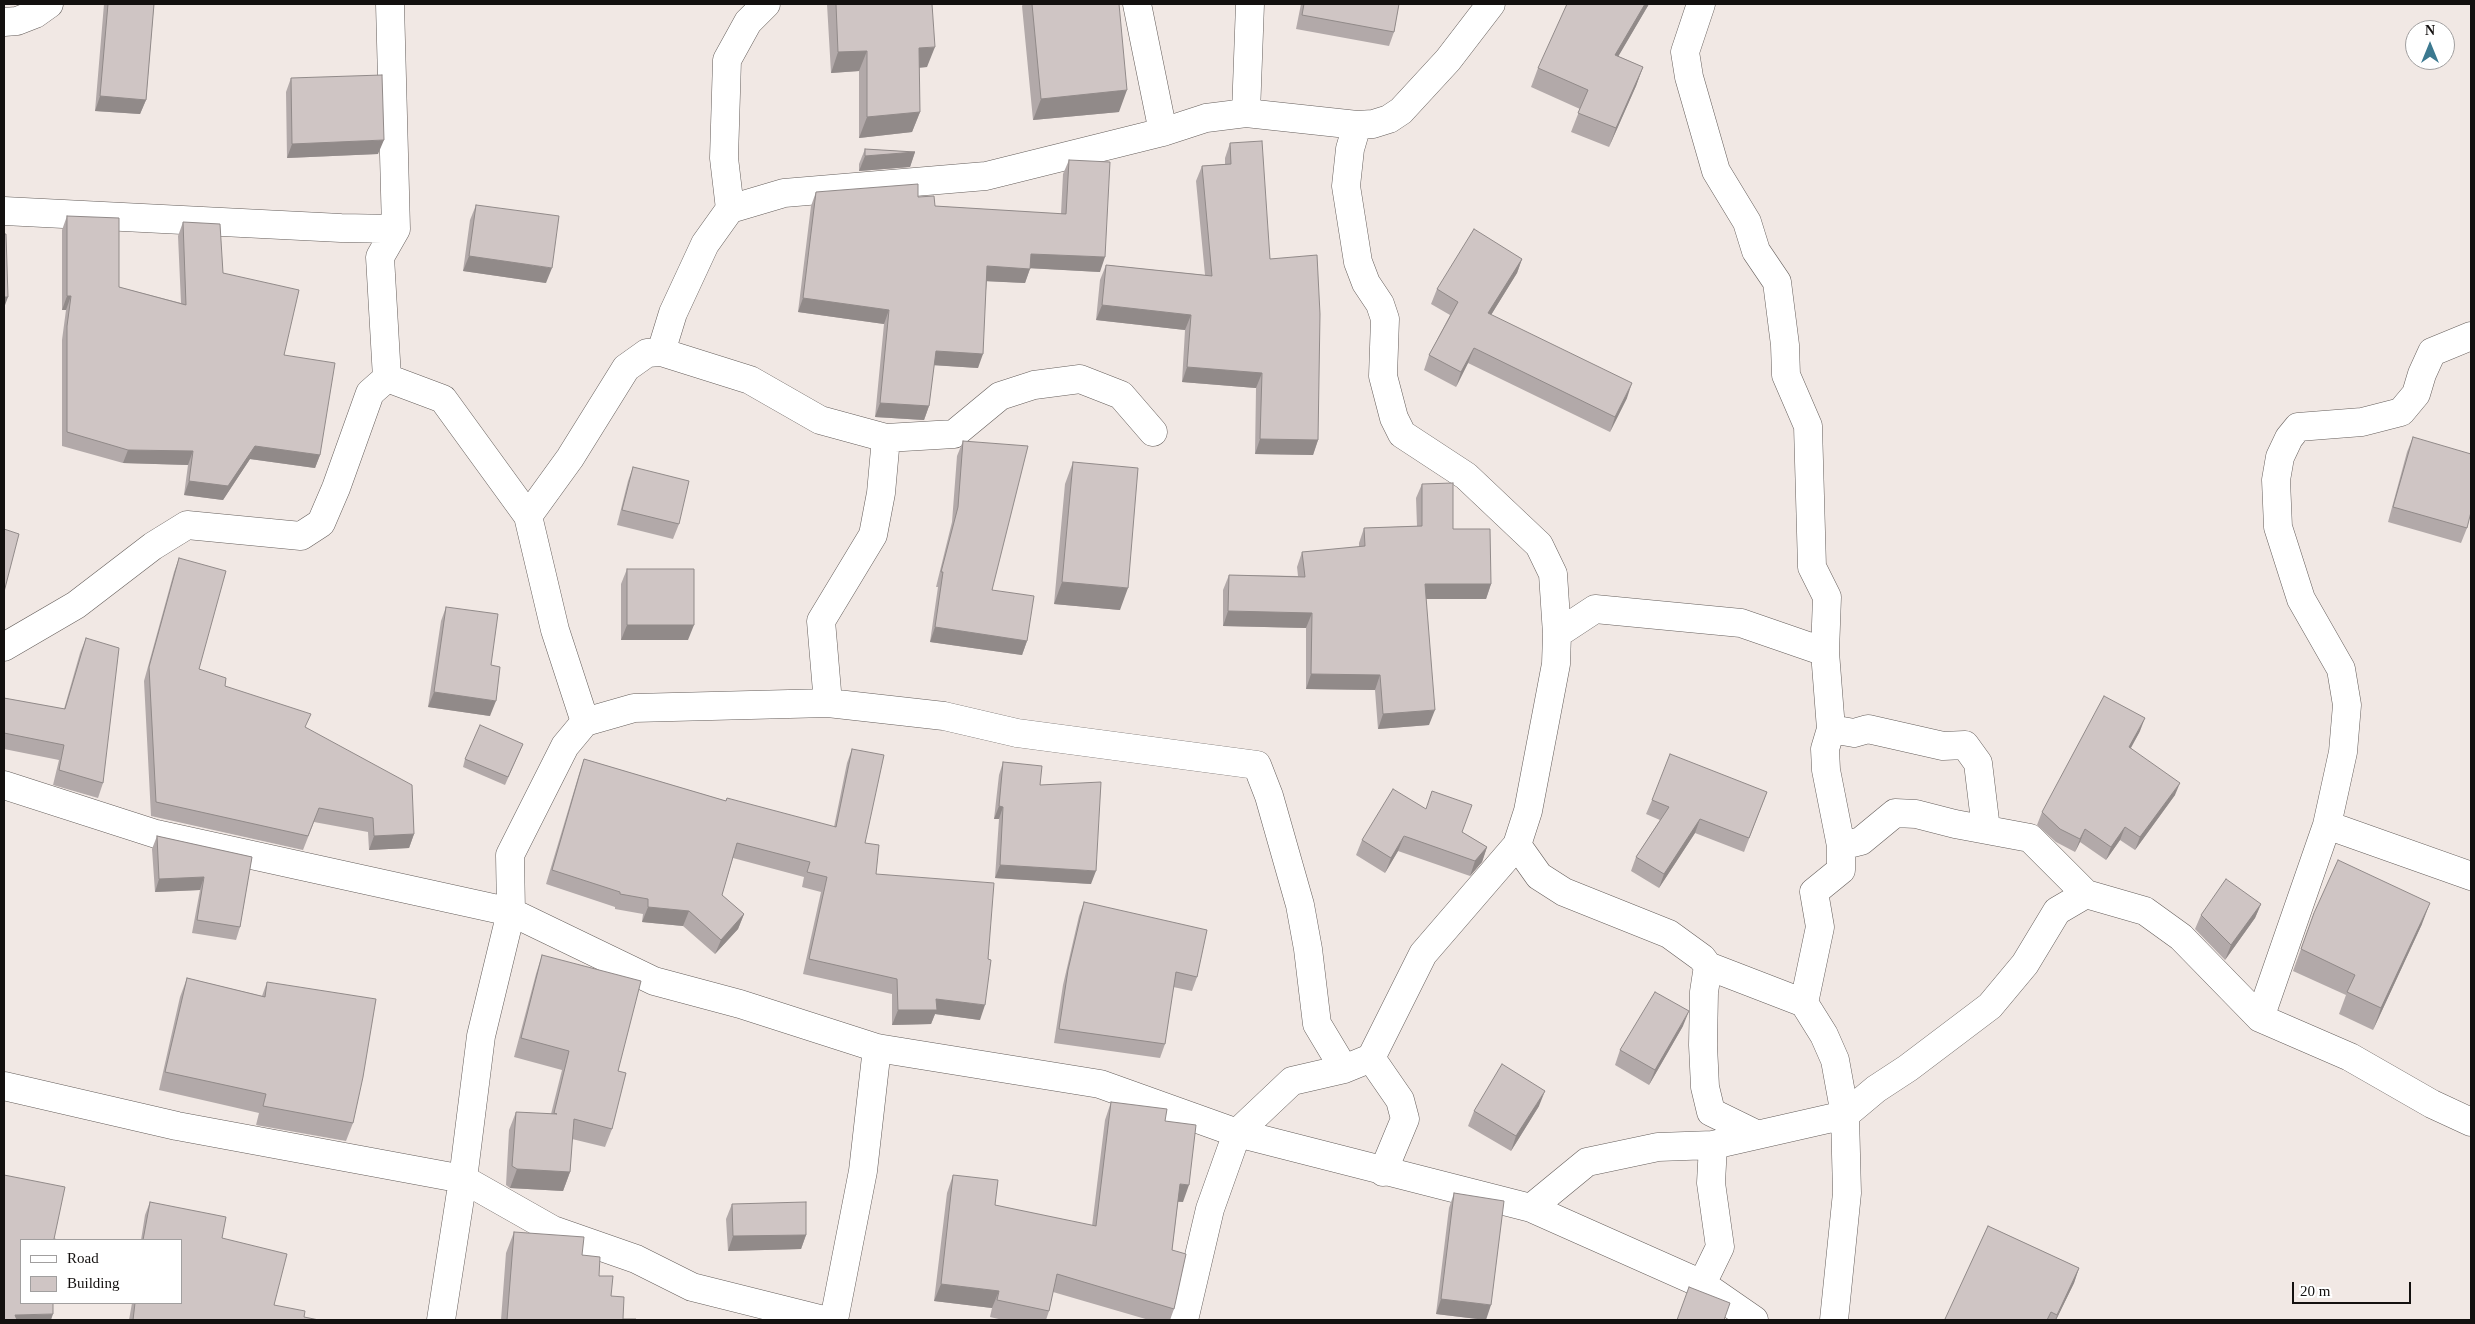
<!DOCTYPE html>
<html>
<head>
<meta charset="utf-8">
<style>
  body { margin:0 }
  #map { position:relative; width:2475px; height:1324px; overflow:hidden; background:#f1e8e4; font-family:Georgia,serif }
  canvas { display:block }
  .frame { position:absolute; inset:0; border:5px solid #13100f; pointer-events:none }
  .legend { position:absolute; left:20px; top:1239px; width:162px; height:65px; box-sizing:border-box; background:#fff; border:1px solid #a19f9f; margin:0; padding:6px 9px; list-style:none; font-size:15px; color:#13100f }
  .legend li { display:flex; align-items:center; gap:10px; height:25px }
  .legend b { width:25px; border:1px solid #a19f9f }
  .north { position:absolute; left:2405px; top:20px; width:50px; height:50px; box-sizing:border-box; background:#fff; border:1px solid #a19f9f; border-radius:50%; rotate:0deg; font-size:14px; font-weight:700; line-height:20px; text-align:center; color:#13100f }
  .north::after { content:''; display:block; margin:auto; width:18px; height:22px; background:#3c7990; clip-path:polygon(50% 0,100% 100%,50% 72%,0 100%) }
  .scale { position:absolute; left:2292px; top:1282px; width:119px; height:22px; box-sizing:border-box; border:2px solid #13100f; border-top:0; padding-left:6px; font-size:15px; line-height:18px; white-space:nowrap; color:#13100f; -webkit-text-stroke:4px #fff; paint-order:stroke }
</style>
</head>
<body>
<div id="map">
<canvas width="2475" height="1324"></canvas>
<div class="frame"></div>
<ul class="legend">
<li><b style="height:6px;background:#fff"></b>Road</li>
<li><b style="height:14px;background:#cfc5c4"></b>Building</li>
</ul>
<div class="north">N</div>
<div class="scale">20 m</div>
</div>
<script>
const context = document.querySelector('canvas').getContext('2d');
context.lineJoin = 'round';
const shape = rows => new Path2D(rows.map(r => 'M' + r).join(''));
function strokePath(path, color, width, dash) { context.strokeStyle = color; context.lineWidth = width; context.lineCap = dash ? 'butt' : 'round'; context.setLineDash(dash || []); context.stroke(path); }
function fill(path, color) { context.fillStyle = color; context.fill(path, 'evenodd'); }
const minor = shape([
  [390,4,396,229],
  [1137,4,1163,132],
  [1701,4,1685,52,1689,77,1716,171,1747,222,1756,251,1777,282,1785,345,1786,375,1808,426,1812,567,1827,597,1825,652,1831,729,1825,749,1826,770,1841,846,1841,870,1814,892,1820,927,1804,1003,1824,1035,1835,1060,1845,1115,1847,1193,1834,1320],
  [4,22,17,21,35,14,49,4],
  [1246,113,1250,4],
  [730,209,724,158,727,60,748,22,766,4],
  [4,211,341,228,396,229,380,257,387,378],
  [661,352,673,313,705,244,730,209,784,193,986,176,1163,132,1206,118,1246,113,1357,125,1373,124,1389,119,1401,111,1448,60,1491,4],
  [387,378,443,399,528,516,555,630,585,722],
  [528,516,570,458,626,368,647,353,661,352,750,380,820,420,886,438,954,434,1000,396,1034,385,1080,379,1121,395,1153,432],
  [1557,634,1595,609,1741,623,1825,652],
  [4,647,76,605,153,546,187,525,301,536,321,523,336,488,370,393,387,378],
  [828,703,821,621,873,535,881,493,886,438],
  [1831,729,1854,733,1868,729,1943,746,1965,745,1978,763,1986,829],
  [4,785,156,834,511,912,654,981,740,1004,877,1048,1100,1084,1237,1133,1531,1208,1702,1284,1754,1320],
  [2327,825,2471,876],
  [1517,845,1539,876,1564,892,1669,934,1702,958,1708,966,1804,1003],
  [1841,846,1861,841,1895,813,1916,814,1955,824,2030,838,2086,894,2145,911,2181,937,2260,1018,2350,1057,2432,1104,2471,1122],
  [1708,966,1704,992,1703,1045,1705,1087,1711,1112,1756,1134],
  [2260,1018,2327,825,2343,752,2347,705,2341,669,2301,599,2278,527,2276,480,2280,457,2289,438,2298,427,2362,422,2401,412,2416,394,2422,374,2432,352,2471,336],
  [1371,1058,1400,1100,1405,1119,1383,1172],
  [4,1086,177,1126,463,1179,553,1230,636,1259,692,1287,824,1320],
  [1531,1208,1587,1162,1658,1147,1713,1145,1845,1115,1876,1089,1908,1068,1990,1006,2025,964,2057,911,2086,894],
  [1702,1284,1720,1247,1711,1183,1713,1145],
  [441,1320,463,1179,481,1036,511,912,510,855,565,746,585,722,634,708,828,703,944,716,1017,733,1257,765,1269,796,1300,905,1308,949,1317,1024,1344,1069],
  [834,1320,863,1171,877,1048],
  [1184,1320,1210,1209,1237,1133,1292,1081,1344,1069,1371,1058,1423,954,1517,845,1528,811,1556,664,1557,634,1553,574,1539,545,1466,476,1402,434,1394,418,1383,376,1385,319,1380,304,1366,283,1358,262,1346,186,1350,149,1357,125]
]);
const wall = shape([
  [104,4,154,4,146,100,140,114,95,111],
  [827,4,932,4,927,67,919,68,920,112,912,132,859,138,859,71,831,73],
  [1023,4,1119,4,1119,112,1033,120,1022,6],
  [1301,4,1399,4,1394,32,1389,46,1296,29],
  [1576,4,1649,4,1618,56,1643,67,1636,86,1609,147,1571,132,1580,109,1531,87,1538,68],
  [291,78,378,154,287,158,286,92],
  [1230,143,1270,259,1318,440,1313,455,1255,454,1256,388,1182,382,1185,330,1096,320,1100,280,1106,265,1205,275,1196,181,1202,166,1225,164,1225,158],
  [865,149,915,152,910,167,859,171,859,164],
  [1069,160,1100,272,1030,268,1025,283,987,281,978,368,934,365,929,406,924,420,875,417,884,324,798,312,811,206,816,192,918,197,935,206,1061,214,1063,174],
  [476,205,546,283,463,271,470,220],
  [67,216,119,287,181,303,178,236,183,222,223,273,284,355,320,455,315,468,250,459,223,500,184,495,188,465,123,463,62,446,62,340,66,310,62,310,62,230],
  [1522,259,1517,273,1491,315,1627,398,1610,432,1468,363,1456,387,1424,370,1429,355,1450,315,1431,304,1437,289],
  [2413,437,2467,528,2461,543,2388,522,2407,452],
  [963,441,992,590,1027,641,1022,655,930,642,938,587,936,587,952,522,957,456],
  [1073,462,1120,610,1054,604,1065,484],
  [633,467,679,524,673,539,617,525,628,481],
  [1422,484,1491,584,1486,599,1426,599,1429,725,1378,729,1375,690,1306,689,1306,628,1223,626,1223,590,1229,575,1298,576,1297,567,1302,552,1359,547,1359,543,1364,528,1417,526,1416,498],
  [179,558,199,669,225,686,306,728,414,834,409,848,369,850,368,832,314,822,303,850,151,816,144,681,174,572],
  [627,569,688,640,621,640,621,584],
  [446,607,491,665,490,716,428,707,441,621],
  [86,638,103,783,98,798,53,785,59,760,4,749,4,698,64,709,80,653],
  [2140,731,2131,748,2175,795,2135,850,2120,840,2106,860,2080,842,2075,852,2056,842,2037,825,2042,812],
  [523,744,505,785,463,767,465,759],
  [852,749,865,843,876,874,980,1020,935,1014,931,1024,892,1025,892,994,803,974,821,892,802,887,804,877,733,858,722,895,744,914,738,929,715,954,683,926,642,922,643,914,615,909,615,907,546,884,579,774,584,759,726,801,834,827,847,763],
  [1003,762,1040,785,1091,884,995,878,999,819,994,819,999,775],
  [1767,792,1744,852,1695,833,1659,888,1631,871,1636,857,1660,820,1646,814,1652,800],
  [1462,832,1487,847,1482,862,1470,876,1398,851,1385,873,1356,855,1362,840],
  [157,836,252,857,240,927,236,940,192,933,200,890,155,892,152,849],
  [1084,902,1197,977,1192,991,1173,987,1165,1044,1160,1058,1054,1043,1063,985,1079,916],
  [2261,904,2255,918,2225,960,2195,929,2201,915],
  [2314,913,2422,924,2373,1030,2339,1014,2346,995,2293,971],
  [542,955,618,1071,612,1129,605,1147,572,1139,570,1172,563,1191,510,1188,506,1185,509,1130,516,1112,551,1114,562,1070,514,1057,536,974],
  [187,978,262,996,267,982,353,1123,346,1141,256,1125,259,1113,159,1090,180,997],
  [1683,1026,1649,1085,1615,1065,1620,1050],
  [1111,1102,1165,1121,1183,1202,1178,1202,1172,1250,1174,1309,1170,1320,1149,1320,1053,1292,1049,1311,1046,1320,1003,1320,990,1317,992,1308,934,1301,947,1193,953,1175,995,1205,1092,1226,1105,1120],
  [1539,1106,1511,1151,1468,1126,1474,1111],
  [1454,1193,1486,1320,1436,1314,1449,1208],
  [150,1202,222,1238,274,1305,304,1317,319,1320,129,1320,132,1303,181,1303,181,1240,141,1240,145,1215],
  [732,1204,806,1235,801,1249,728,1251,726,1219],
  [1988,1226,2079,1268,2074,1283,2056,1320,1945,1320],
  [514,1232,582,1255,599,1276,611,1296,623,1319,636,1320,501,1320,506,1253]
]);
const shadedWall = shape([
  [1645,4,1649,4,1608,74,1615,55],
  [935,47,927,67,911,68,919,48],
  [867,51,859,71,831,73,838,52],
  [1643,67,1636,86,1609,147,1616,128],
  [1127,90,1119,112,1033,120,1041,99],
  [100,96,146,100,140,114,95,111],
  [920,112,912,132,859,138,867,117],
  [384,140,378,154,287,158,292,144],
  [915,152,910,167,859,171,865,156],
  [1031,254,1105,257,1100,272,1026,268],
  [469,256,552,268,546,283,463,271],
  [1522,259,1517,273,1483,328,1488,313],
  [987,266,1030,269,1025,283,982,281],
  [67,296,71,296,66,310,62,310],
  [4,297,8,297,4,308],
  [803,298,889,310,884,324,798,312],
  [1102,305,1191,315,1185,330,1096,320],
  [1474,348,1468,363,1456,387,1461,372],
  [936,351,983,354,978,368,931,365],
  [1187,367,1262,373,1256,388,1182,382],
  [1632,383,1627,398,1610,432,1615,417],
  [880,403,929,406,924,420,875,417],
  [1260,439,1318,440,1313,455,1255,454],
  [255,446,320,455,315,468,250,459,223,500,184,495,189,481],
  [128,450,193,451,188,465,123,463],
  [1062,582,1128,588,1120,610,1054,604],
  [1425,584,1491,584,1486,599,1419,599],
  [1228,611,1312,613,1306,628,1223,626],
  [627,625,694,625,688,640,621,640],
  [935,627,1027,641,1022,655,930,642],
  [1311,674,1380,675,1375,690,1306,689],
  [434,692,496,701,490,716,428,707],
  [1435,710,1429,725,1378,729,1383,714],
  [2145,718,2140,731,2124,760,2129,747],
  [2180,783,2175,795,2135,850,2140,837],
  [999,806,1003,807,999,819,994,819],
  [1700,819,1695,833,1659,888,1664,874],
  [2125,827,2120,840,2106,860,2111,847],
  [2085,829,2080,842,2075,852,2080,839],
  [414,834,409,848,369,850,374,836],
  [1404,836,1398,851,1385,873,1391,858],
  [1487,847,1482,862,1470,876,1475,861],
  [1000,865,1096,871,1091,884,995,878],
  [204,877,200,890,155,892,159,879],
  [2430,903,2422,924,2373,1030,2381,1008],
  [2261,904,2255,918,2225,960,2231,945],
  [648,907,689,911,683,926,642,922],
  [744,914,738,929,715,954,721,940],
  [936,999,985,1005,980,1020,935,1014,931,1024,892,1025,898,1010],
  [1689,1011,1683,1026,1649,1085,1655,1070],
  [1545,1091,1539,1106,1511,1151,1516,1136],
  [517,1169,570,1172,563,1191,510,1188],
  [1180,1184,1189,1185,1183,1202,1174,1201],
  [806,1235,801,1249,728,1251,733,1236],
  [2079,1268,2074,1283,2056,1320,2055,1320],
  [941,1284,999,1291,992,1308,934,1301],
  [1441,1299,1491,1305,1486,1320,1436,1314],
  [53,1314,51,1320,13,1320,15,1315]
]);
const building = shape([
  [108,4,154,4,146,100,100,96,108,4],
  [836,4,932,4,935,47,919,48,920,112,867,117,867,51,838,52,836,4],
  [1032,4,1119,4,1127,90,1041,99,1032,4],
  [1304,4,1399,4,1394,32,1302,15,1304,4],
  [1567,4,1645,4,1615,55,1643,67,1616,128,1578,113,1588,90,1538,68,1567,4],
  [382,75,384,140,292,144,291,78,382,75],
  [1262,141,1270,259,1317,255,1320,314,1318,440,1260,439,1262,373,1187,367,1191,315,1102,305,1106,265,1212,276,1202,166,1231,164,1230,143,1262,141],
  [865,149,915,152,865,156,865,149],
  [1069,160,1110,162,1105,257,1031,254,1030,269,987,266,983,354,936,351,929,406,880,403,889,310,803,298,816,192,918,184,918,197,934,196,935,206,1066,214,1069,160],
  [476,205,559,216,552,268,469,256,476,205],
  [67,216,119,218,119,287,186,305,183,222,220,224,223,273,299,290,284,355,335,363,320,455,255,446,228,486,189,481,193,451,128,450,67,432,67,326,71,296,67,296,67,216],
  [1474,229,1522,259,1488,313,1632,383,1615,417,1474,348,1461,372,1429,355,1458,302,1437,289,1474,229],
  [4,234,6,234,8,297,4,297,4,234],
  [2413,437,2471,454,2471,512,2467,528,2393,507,2413,437],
  [963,441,1028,446,992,590,1034,596,1027,641,935,627,943,572,941,572,958,507,963,441],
  [1073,462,1138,468,1128,588,1062,582,1073,462],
  [633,467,689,481,679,524,622,510,633,467],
  [1453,483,1453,529,1490,529,1491,584,1425,584,1435,710,1383,714,1380,675,1311,674,1312,613,1228,611,1229,575,1305,577,1302,552,1365,546,1364,528,1422,526,1422,484,1453,483],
  [4,529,19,534,4,592,4,529],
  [179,558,226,571,199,669,226,678,225,686,311,714,305,727,412,785,414,834,374,836,373,818,319,808,308,836,156,802,149,667,179,558],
  [627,569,694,569,694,625,627,625,627,569],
  [446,607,498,614,491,665,500,667,496,701,434,692,446,607],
  [86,638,119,648,103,783,59,770,64,745,4,733,4,698,65,709,86,638],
  [2104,696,2145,718,2129,747,2180,783,2140,837,2125,827,2111,847,2085,829,2080,839,2060,829,2042,812,2104,696],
  [480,725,523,744,508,777,465,759,480,725],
  [852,749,884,755,865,843,879,845,876,874,994,883,988,959,991,960,985,1005,936,999,937,1010,898,1010,897,979,809,959,827,877,807,872,810,862,737,843,722,895,744,914,721,940,689,911,648,907,648,899,620,894,620,892,552,870,584,759,726,801,727,798,836,827,852,749],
  [1670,754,1767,792,1749,838,1700,819,1664,874,1636,857,1669,807,1652,800,1670,754],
  [1003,762,1042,766,1040,785,1101,782,1096,871,1000,865,1003,807,999,806,1003,762],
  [1393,789,1426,809,1432,791,1472,805,1462,832,1487,847,1475,861,1404,836,1391,858,1362,840,1393,789],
  [157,836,252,857,240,927,197,920,204,877,159,879,157,836],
  [2338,860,2430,903,2381,1008,2347,992,2355,975,2301,949,2314,913,2338,860],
  [2226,879,2261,904,2231,945,2201,915,2226,879],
  [1084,902,1207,930,1197,977,1176,972,1165,1044,1059,1029,1068,970,1084,902],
  [542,955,641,981,618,1071,626,1073,612,1129,574,1119,570,1172,517,1169,512,1166,516,1112,557,1114,554,1113,569,1051,521,1038,542,955],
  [187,978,265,997,267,982,376,999,363,1077,353,1123,263,1106,266,1094,165,1072,187,978],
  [1655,992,1689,1011,1655,1070,1620,1050,1655,992],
  [1502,1064,1545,1091,1516,1136,1474,1111,1502,1064],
  [1111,1102,1167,1109,1165,1121,1196,1125,1189,1185,1180,1184,1172,1250,1186,1254,1174,1309,1057,1274,1049,1311,997,1300,999,1291,941,1284,953,1175,998,1180,995,1205,1096,1226,1111,1102],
  [4,1175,65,1187,54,1239,59,1240,21,1240,21,1303,53,1303,53,1314,15,1315,17,1320,4,1320,4,1175],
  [1454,1193,1504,1201,1491,1305,1441,1299,1454,1193],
  [150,1202,226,1217,222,1238,287,1254,274,1305,305,1311,304,1317,319,1320,133,1320,135,1303,181,1303,181,1240,143,1240,150,1202],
  [806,1202,806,1235,733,1236,732,1204,806,1202],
  [1988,1226,2079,1268,2057,1315,2051,1312,2047,1320,1948,1320,1945,1319,1988,1226],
  [514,1232,584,1237,582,1255,600,1257,599,1276,613,1276,611,1296,624,1297,623,1319,636,1319,636,1320,507,1320,514,1232],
  [1689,1287,1730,1303,1724,1320,1677,1320,1689,1287]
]);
strokePath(minor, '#655e5b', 29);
strokePath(minor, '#fff', 28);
fill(wall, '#b2a9a9');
fill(shadedWall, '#918a89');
fill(building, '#cfc5c4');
strokePath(building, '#918a89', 1);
</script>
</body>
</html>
